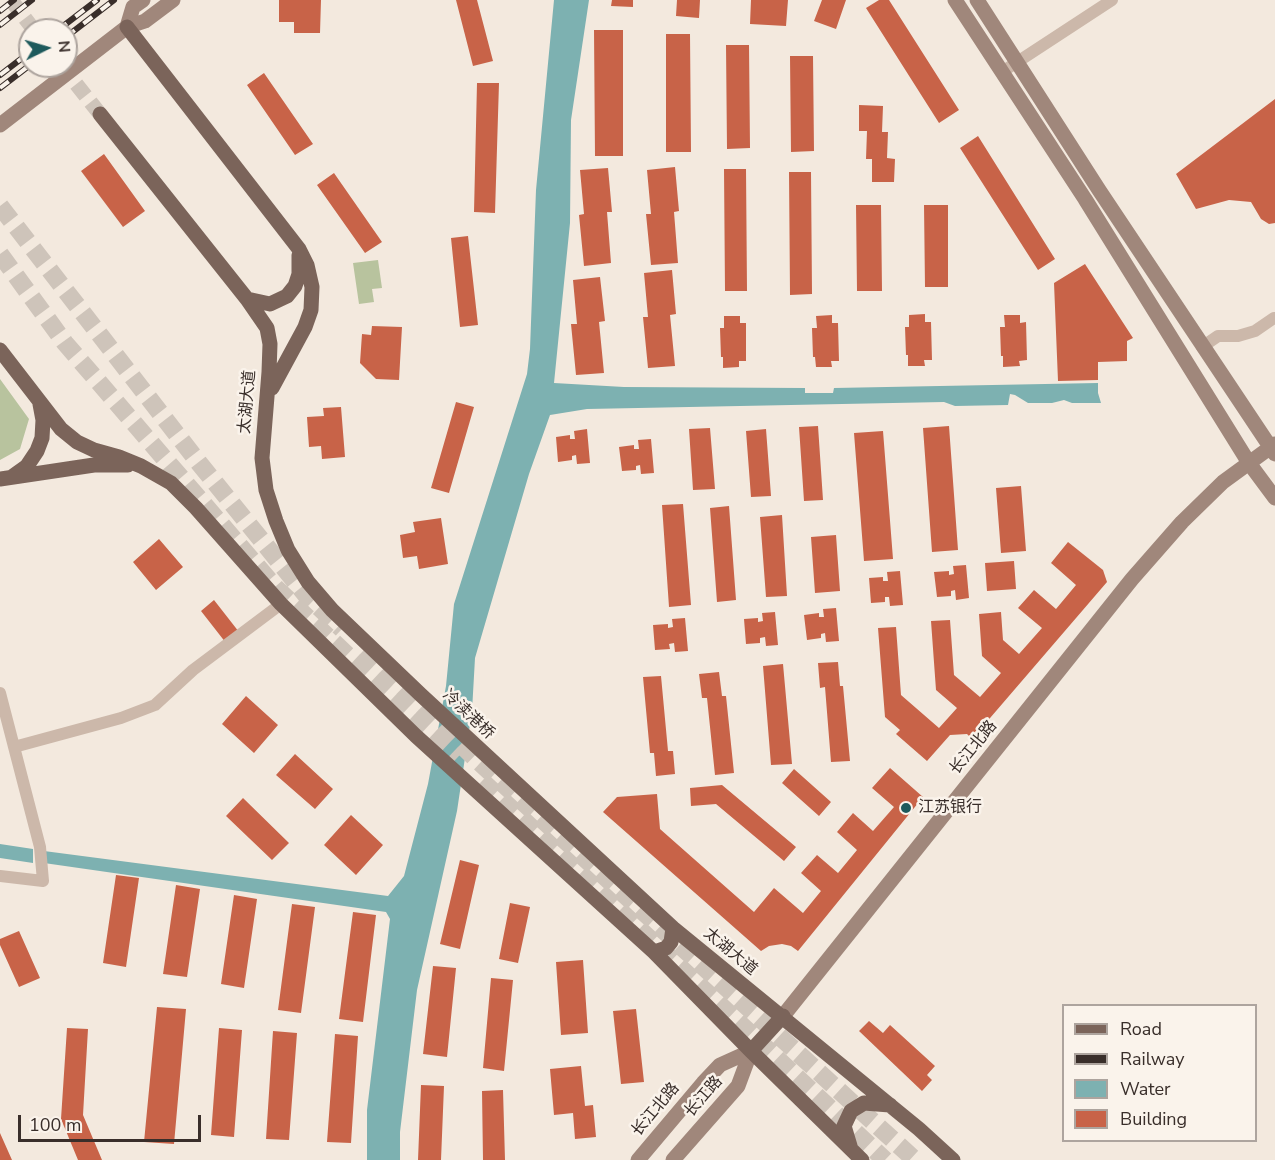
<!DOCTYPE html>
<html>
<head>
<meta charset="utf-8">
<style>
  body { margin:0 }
  #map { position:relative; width:1275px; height:1160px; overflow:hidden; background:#f3e9de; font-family:"Nunito Sans",sans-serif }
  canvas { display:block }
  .legend { position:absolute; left:1062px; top:1004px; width:195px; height:138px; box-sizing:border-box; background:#faf3eb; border:2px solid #ada49e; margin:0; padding:8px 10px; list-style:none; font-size:18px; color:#392e2a }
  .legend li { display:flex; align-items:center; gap:12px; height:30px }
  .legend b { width:30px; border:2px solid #ada49e }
  .north { position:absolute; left:18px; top:18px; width:60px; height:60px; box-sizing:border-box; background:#faf3eb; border:2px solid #ada49e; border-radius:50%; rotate:85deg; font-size:16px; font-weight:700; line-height:24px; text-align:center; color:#392e2a }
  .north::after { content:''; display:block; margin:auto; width:21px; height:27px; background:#1e5a5c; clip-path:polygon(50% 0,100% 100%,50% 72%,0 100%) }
  .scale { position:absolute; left:18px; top:1115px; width:183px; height:27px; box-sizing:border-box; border:3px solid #392e2a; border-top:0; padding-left:8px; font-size:18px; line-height:21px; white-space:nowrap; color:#392e2a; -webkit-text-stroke:4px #faf3eb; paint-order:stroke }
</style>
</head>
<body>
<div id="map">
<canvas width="1275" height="1160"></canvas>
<ul class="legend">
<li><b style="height:8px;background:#7b645a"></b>Road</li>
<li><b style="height:8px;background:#392e2a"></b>Railway</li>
<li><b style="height:16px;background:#7db1b1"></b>Water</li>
<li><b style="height:16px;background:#c86348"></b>Building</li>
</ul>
<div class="north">N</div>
<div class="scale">100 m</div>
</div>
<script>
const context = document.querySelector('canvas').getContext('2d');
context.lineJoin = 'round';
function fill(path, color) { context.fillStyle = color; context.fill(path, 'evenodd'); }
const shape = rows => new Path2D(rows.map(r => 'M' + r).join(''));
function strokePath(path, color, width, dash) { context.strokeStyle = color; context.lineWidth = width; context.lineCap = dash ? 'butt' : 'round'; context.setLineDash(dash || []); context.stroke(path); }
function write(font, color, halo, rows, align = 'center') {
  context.font = font + ' "Nunito Sans","Noto Sans SC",sans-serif'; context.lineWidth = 5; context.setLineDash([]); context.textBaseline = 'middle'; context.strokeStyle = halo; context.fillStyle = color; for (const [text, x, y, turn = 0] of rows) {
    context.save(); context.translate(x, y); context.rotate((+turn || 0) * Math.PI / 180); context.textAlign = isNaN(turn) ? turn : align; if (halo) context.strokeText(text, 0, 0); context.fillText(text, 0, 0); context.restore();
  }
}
const green = shape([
  [378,260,382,288,372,289,374,302,359,304,353,263],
  [0,379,29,419,20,449,0,460]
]);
const water = shape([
  [554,0,589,0,571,120,570,223,554,383,624,387,805,388,805,393,833,393,834,388,1098,383,1098,393,1101,403,1072,403,1064,400,1052,403,1028,403,1015,395,1010,394,1008,405,955,406,944,402,587,409,550,415,529,474,475,658,472,711,457,811,417,990,400,1132,400,1160,367,1160,367,1110,390,919,386,912,44,863,44,851,388,896,404,876,428,784,446,686,454,604,527,374,530,349,536,190],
  [0,844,33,849,33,863,0,858]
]);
const building = shape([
  [279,0,321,0,320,33,294,33,294,22,279,22],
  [456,0,477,0,493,61,473,66],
  [612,0,633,0,633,7,611,6],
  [677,0,700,0,699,18,676,16],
  [751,0,788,0,786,26,750,24],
  [822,0,846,0,836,29,814,21],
  [879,0,889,0,959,110,939,123,866,8],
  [594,30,623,30,623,156,595,156],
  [666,34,690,34,691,152,666,152],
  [726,45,749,45,750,148,727,149],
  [790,56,813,56,814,151,791,152],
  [264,73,313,144,295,155,247,85],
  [477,83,499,83,495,213,474,212],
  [1275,99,1275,223,1269,224,1261,219,1251,202,1229,200,1196,209,1176,174],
  [859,105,883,106,882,132,888,132,887,158,895,159,894,182,872,182,872,159,866,159,867,131,859,131],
  [978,136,1055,259,1038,270,960,148],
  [104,154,145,211,123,227,81,171],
  [675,167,679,211,674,212,678,263,651,265,646,214,651,214,647,170],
  [608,168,612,212,607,212,611,263,584,266,579,215,584,214,580,170],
  [724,169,746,169,747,291,725,291],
  [789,172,811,172,812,294,790,295],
  [334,173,382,242,365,253,317,185],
  [856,205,881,205,882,291,857,291],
  [924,205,948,205,948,287,925,287],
  [468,236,478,325,460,327,451,238],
  [1085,264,1133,338,1127,341,1127,361,1098,362,1098,380,1058,381,1054,283],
  [672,270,676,314,670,315,675,366,648,368,643,317,648,317,644,273],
  [600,277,605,321,599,322,604,373,576,375,571,324,577,324,573,280],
  [925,314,925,322,931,322,932,360,924,360,925,366,908,366,908,355,906,355,905,327,909,327,909,315],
  [832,315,832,323,838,323,839,361,831,361,832,367,816,367,815,357,813,357,812,328,817,328,816,316],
  [1004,315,1020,315,1020,323,1026,322,1027,360,1019,361,1020,366,1003,367,1003,356,1001,356,1000,327,1005,327],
  [724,316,740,316,740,323,746,323,746,361,739,361,739,367,723,368,723,357,721,357,720,328,724,328],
  [372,326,402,327,399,380,376,379,360,363,362,334,371,335],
  [456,402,474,407,449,493,431,488],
  [341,407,345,457,322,459,321,446,309,447,307,417,324,416,323,408],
  [818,426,823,500,804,501,799,427],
  [949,426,958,550,932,552,923,428],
  [710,428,715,489,693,490,689,429],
  [587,429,590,463,577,464,576,455,572,456,572,460,558,462,556,437,570,435,570,439,575,439,574,431],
  [766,429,771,496,751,497,746,431],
  [883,431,893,559,864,561,854,433],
  [651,439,654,473,641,474,640,465,636,466,636,470,622,471,619,447,634,445,634,449,639,449,638,440],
  [1021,486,1026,551,1001,553,996,488],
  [683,504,691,605,669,607,662,505],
  [729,506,736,600,717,602,710,508],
  [782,515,787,596,766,597,760,517],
  [441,518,448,564,419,569,417,556,403,558,400,535,415,532,413,522],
  [836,535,840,591,815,593,811,537],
  [159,539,183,567,156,590,133,562],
  [1068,542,1103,570,1107,582,972,739,967,734,950,735,927,761,896,734,900,730,885,717,878,628,896,627,901,695,939,728,957,708,936,690,931,621,950,620,954,675,980,697,1001,673,982,656,979,614,1001,612,1003,640,1019,654,1042,628,1018,608,1034,590,1056,609,1076,585,1051,563],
  [1014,561,1016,589,987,591,985,563],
  [966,565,969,598,956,600,955,590,951,591,951,596,937,597,934,572,949,571,949,575,954,574,953,566],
  [900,571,903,605,890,606,889,597,885,597,885,602,871,603,869,578,883,577,883,581,888,581,887,572],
  [214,600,239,632,226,643,201,611],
  [836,608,839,641,826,642,825,633,821,634,821,638,807,640,804,615,819,613,819,617,824,617,823,609],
  [775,612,778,645,766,646,765,637,760,638,760,643,746,644,744,619,758,618,758,622,763,621,762,613],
  [685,618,688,651,675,652,674,643,669,644,670,649,655,650,653,625,668,624,668,628,673,627,672,619],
  [838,662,840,686,843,686,850,761,831,762,825,687,820,688,818,663],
  [783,664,792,764,771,765,763,666],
  [719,672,722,696,726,696,734,773,715,775,707,698,702,698,699,674],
  [661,676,668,751,673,751,675,774,656,776,654,753,650,753,643,677],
  [246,696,278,725,254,753,222,724],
  [295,754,333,789,315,809,276,775],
  [890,768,923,797,798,951,791,946,782,944,769,946,761,951,603,812,617,797,657,794,660,829,754,912,774,888,803,913,821,891,801,873,817,855,838,873,857,850,837,832,853,813,873,831,894,807,872,788],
  [794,769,831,802,819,816,782,783],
  [722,785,796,847,784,861,716,804,691,806,690,788],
  [243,798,289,843,272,860,226,816],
  [351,815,383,845,356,875,324,845],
  [460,860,479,865,460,949,440,944],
  [116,875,139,878,126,967,103,963],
  [176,885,200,889,187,977,163,974],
  [234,895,257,899,244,988,221,984],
  [510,903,530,907,518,963,499,959],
  [292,904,315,907,301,1013,278,1010],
  [353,912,376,915,363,1022,339,1019],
  [19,931,40,978,19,987,0,945,0,939],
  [583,960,588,1033,561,1035,556,962],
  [433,966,456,968,447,1057,423,1054],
  [491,978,513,980,504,1071,483,1068],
  [157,1007,186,1009,174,1144,144,1142],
  [636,1009,644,1082,621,1084,613,1011],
  [869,1021,883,1033,890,1025,935,1066,927,1075,932,1080,922,1091,859,1031],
  [67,1028,88,1029,83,1115,102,1160,78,1160,61,1119],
  [219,1028,242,1030,234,1137,211,1135],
  [273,1031,297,1033,289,1140,266,1139],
  [335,1034,358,1036,351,1143,327,1142],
  [581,1066,585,1106,593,1105,596,1137,575,1139,573,1113,554,1115,550,1069],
  [421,1085,444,1086,441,1160,418,1160],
  [503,1090,505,1160,483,1160,482,1091],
  [0,1133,12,1160,0,1160]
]);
const primaryTunnel = shape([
  [11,0,34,30],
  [62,66,100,114]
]);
const highwayTunnel = shape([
  [0,206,199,463,306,595,342,629],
  [0,254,65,343,276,588,457,758],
  [364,650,478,761,915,1160],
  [482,781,885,1160]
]);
const street = shape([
  [1002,72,1112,0],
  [1202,347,1218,336,1238,336,1255,331,1274,318],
  [0,693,40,847,43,881,0,876],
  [14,747,121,718,155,705,193,670,281,604]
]);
const secondary = shape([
  [955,0,1085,199,1249,463,1275,498],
  [977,0,1099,190,1275,454],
  [127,27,133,7,143,0],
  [0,125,127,27,145,21,173,0],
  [783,1016,1132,579,1182,522,1223,482,1275,444],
  [638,1160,703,1083,720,1065,751,1051],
  [673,1160,738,1086,751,1051]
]);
const primary = shape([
  [127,27,299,249,307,265,312,287,311,310,305,327,272,388],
  [100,114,247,299,267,328,270,344,269,372,262,458,266,490,276,521,288,550,308,582,332,610,421,695,673,928,919,1129,953,1160],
  [247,299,270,304,287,296,295,286,299,274,299,255],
  [0,350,61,429,77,442,94,450,119,457,141,466,171,483,196,508,281,604,416,736,654,952,751,1051,862,1160],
  [13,476,27,466,37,451,42,438,43,420,40,404],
  [0,479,94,465,128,465],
  [654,952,666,948,671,942,673,928],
  [751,1051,783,1016],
  [850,1146,844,1126,851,1111,864,1103,890,1105]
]);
const rail = shape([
  [0,11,14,0],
  [0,25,32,0],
  [58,30,97,0],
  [66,37,114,0],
  [0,75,30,52],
  [0,88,30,65]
]);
const markers = [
  [906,808,6,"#1e5a5c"]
];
const streetNames = [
  ["太湖大道",248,402,-85],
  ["冷渎港桥",468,715,43],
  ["长江北路",974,748,-51],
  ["太湖大道",730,952,40],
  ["长江路",704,1097,-49],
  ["长江北路",656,1110,-50]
];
const poiNames = [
  ["江苏银行",918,808]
];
fill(green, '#b8c39e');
fill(water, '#7db1b1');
fill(building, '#c86348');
strokePath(primaryTunnel, '#cec4ba', 15, [15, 8]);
strokePath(highwayTunnel, '#cec4ba', 18, [18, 9]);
strokePath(street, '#ccb8aa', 12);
strokePath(secondary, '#a0877b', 15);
strokePath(primary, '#7b645a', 15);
strokePath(rail, '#392e2a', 6);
strokePath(rail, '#faf3eb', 4, [11]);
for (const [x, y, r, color] of markers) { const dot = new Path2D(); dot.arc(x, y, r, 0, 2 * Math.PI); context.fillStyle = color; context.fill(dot); strokePath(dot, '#faf3eb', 2); }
write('16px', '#392e2a', '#faf3eb', streetNames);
write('16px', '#392e2a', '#faf3eb', poiNames, 'left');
</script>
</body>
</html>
